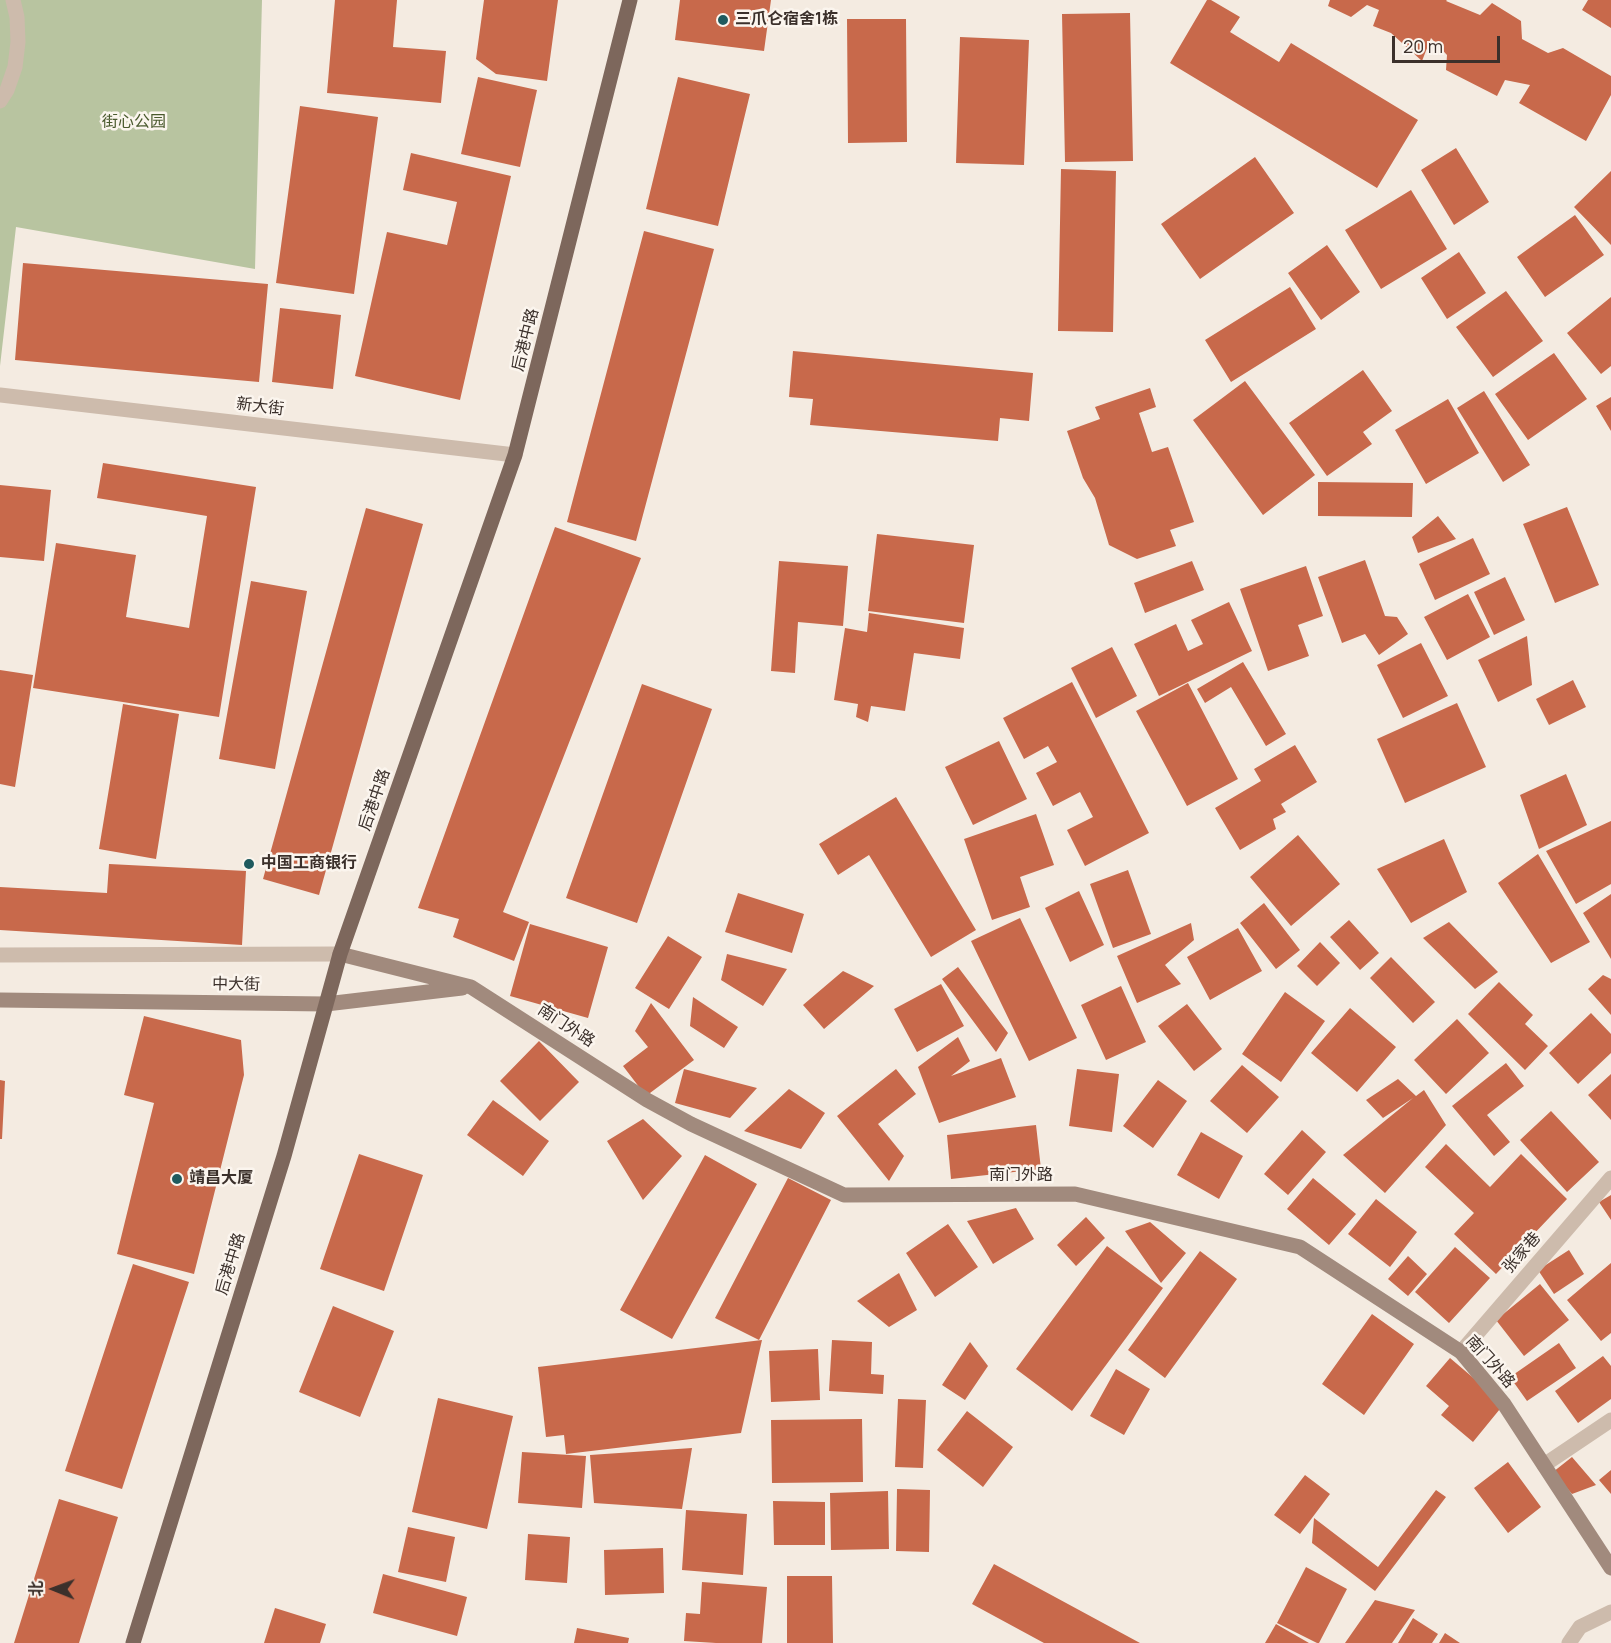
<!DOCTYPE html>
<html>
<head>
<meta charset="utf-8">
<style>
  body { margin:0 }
  #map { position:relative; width:1611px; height:1643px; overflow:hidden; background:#f4ebe1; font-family:Manrope,"Noto Sans SC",sans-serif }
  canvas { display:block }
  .north { position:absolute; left:24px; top:1559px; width:60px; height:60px; -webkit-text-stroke:4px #fbf5ee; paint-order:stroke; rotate:271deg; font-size:16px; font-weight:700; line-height:24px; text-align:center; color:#3b302b }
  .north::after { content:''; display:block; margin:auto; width:21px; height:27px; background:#3b302b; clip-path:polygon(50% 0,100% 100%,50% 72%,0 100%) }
  .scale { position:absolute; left:1392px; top:36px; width:108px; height:27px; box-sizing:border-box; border:3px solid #3b302b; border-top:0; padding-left:8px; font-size:18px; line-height:21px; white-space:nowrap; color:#3b302b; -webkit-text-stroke:4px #fbf5ee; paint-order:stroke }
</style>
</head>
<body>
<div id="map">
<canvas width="1611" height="1643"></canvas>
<div class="north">北</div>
<div class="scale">20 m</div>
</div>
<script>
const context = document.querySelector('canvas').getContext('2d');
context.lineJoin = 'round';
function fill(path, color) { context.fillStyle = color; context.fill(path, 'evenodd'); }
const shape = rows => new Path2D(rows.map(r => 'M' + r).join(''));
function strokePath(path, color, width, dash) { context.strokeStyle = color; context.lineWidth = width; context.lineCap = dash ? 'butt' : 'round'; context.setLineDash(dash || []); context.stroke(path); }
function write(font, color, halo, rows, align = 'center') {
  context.font = font + ' Manrope,"Noto Sans SC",sans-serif'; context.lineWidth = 5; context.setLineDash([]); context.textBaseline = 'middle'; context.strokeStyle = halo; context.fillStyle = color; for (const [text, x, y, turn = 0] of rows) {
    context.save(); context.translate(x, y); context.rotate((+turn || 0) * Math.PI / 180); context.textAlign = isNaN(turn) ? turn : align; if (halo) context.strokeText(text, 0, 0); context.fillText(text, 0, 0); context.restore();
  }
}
const green = shape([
  [0,0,262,0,255,269,16,227,0,366]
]);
const building = shape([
  [335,0,397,0,393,47,446,51,441,103,327,93],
  [484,0,558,0,547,81,496,74,476,59],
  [680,0,771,0,764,51,675,40],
  [1207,0,1211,0,1240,17,1230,32,1279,62,1291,43,1418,120,1377,188,1170,63],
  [1330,0,1447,0,1446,1,1480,15,1492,3,1521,21,1522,39,1548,53,1563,48,1611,76,1611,95,1586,141,1519,103,1530,85,1505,80,1497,96,1446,70,1447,55,1431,38,1422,61,1391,33,1373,26,1379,10,1367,5,1351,17,1328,6],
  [1588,0,1611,0,1611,28,1582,10],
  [1130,13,1133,161,1065,162,1062,14],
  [847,19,906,19,907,142,848,143],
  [960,37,1029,40,1024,165,956,163],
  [478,77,537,90,520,167,461,154],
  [678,77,750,94,718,226,646,209],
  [300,106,378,117,354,294,276,283],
  [1456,148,1489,202,1454,225,1421,170],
  [411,153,511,176,460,400,355,376,387,232,447,245,457,202,403,190],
  [1255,157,1294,213,1200,279,1161,224],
  [1061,169,1116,171,1113,332,1058,331],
  [1611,171,1611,245,1574,207],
  [1411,190,1447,249,1381,289,1345,230],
  [1575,215,1604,255,1545,297,1517,257],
  [644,231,714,249,636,541,567,522],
  [1327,245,1360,292,1321,320,1288,273],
  [1459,252,1486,293,1447,319,1421,278],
  [23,263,268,284,259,382,15,360],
  [1290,287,1316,329,1231,382,1205,340],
  [1506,291,1543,341,1493,377,1456,327],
  [1611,297,1611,366,1601,374,1567,333],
  [280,308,341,315,333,389,272,382],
  [793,351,1033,373,1029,421,1000,418,998,441,810,425,813,399,789,397],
  [1554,353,1587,399,1528,440,1495,394],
  [1363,370,1392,411,1363,432,1372,444,1327,476,1289,423],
  [1245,381,1315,475,1263,515,1193,420],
  [1150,388,1156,407,1139,413,1152,452,1168,447,1194,522,1170,530,1176,546,1137,559,1109,545,1095,498,1083,478,1067,431,1100,419,1095,407],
  [1484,391,1530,465,1503,482,1457,408],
  [1611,397,1611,431,1596,406],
  [1448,399,1479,453,1426,484,1395,430],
  [103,463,256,487,219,717,33,688,56,543,136,555,126,617,189,628,207,516,97,498],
  [1318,482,1413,483,1412,517,1318,516],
  [0,485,51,490,44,561,0,557],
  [1567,507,1599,585,1555,603,1523,524],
  [366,508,423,524,319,895,263,879],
  [1438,516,1456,539,1418,553,1412,537],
  [555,527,641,558,503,912,529,922,514,961,453,937,459,919,418,908],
  [877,534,974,545,964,623,868,611],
  [1473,538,1490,574,1435,600,1419,564],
  [1365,560,1385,616,1397,617,1408,634,1379,655,1365,634,1342,643,1318,577],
  [779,561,848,566,843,626,798,622,795,673,771,671],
  [1192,561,1204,590,1145,613,1134,583],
  [1306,566,1323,616,1298,625,1309,656,1268,671,1240,589],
  [1505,577,1525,620,1494,635,1474,592],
  [251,581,307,591,275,769,219,759],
  [1468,594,1490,637,1447,660,1424,617],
  [1229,602,1252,651,1159,696,1134,644,1176,624,1188,651,1203,644,1191,620],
  [869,613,964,628,960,659,914,653,905,711,871,706,868,722,856,717,858,704,834,700,845,628,867,632],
  [1527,636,1532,685,1498,702,1478,660],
  [1421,643,1448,696,1403,718,1377,665],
  [1112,647,1137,696,1096,718,1071,668],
  [1243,662,1286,734,1266,746,1231,687,1205,703,1197,689],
  [0,670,33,675,15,787,0,784],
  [1573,680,1586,707,1549,725,1536,699],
  [1072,682,1149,833,1085,866,1067,830,1093,817,1080,792,1053,806,1036,773,1057,762,1048,746,1024,759,1003,718],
  [1188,683,1238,779,1187,806,1136,711],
  [642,684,712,709,637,923,566,898],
  [1457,703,1486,767,1405,803,1377,739],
  [123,704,179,714,156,859,99,849],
  [999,741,1027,799,973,825,945,767],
  [1295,745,1317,782,1281,804,1286,812,1273,819,1276,829,1240,850,1215,808,1261,781,1254,769],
  [1566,774,1587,825,1539,849,1520,795],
  [896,797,976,930,931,957,869,855,838,875,819,844],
  [1036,814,1054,865,1020,877,1030,907,992,920,964,839],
  [1611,821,1611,884,1576,904,1546,851],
  [1298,835,1340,884,1291,926,1250,877],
  [1444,839,1467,892,1411,923,1377,869],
  [1538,854,1590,942,1551,963,1498,883],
  [109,864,246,871,242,945,0,930,0,887,107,893],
  [1128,870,1151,934,1113,948,1090,884],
  [1079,891,1104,945,1070,962,1045,908],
  [738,893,804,914,792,953,725,932],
  [1611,894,1611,959,1583,913],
  [1264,903,1300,950,1276,969,1240,923],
  [1020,918,1077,1038,1029,1061,971,941],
  [1349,920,1379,953,1360,970,1330,937],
  [1449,922,1498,972,1475,989,1423,938],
  [1191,923,1194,940,1165,965,1181,984,1137,1003,1117,956],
  [530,924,608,947,588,1018,510,996],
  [1238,928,1262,971,1210,1000,1187,957],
  [668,936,702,957,669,1009,635,988],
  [1320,942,1340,963,1317,986,1297,966],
  [727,954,787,969,763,1006,721,980],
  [1391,957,1435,1002,1413,1023,1370,978],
  [958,967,1008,1033,996,1052,942,979],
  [843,971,874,986,824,1029,803,1005],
  [1603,975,1611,979,1611,1015,1588,989],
  [1499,982,1533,1015,1525,1024,1548,1046,1525,1070,1468,1014],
  [941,984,964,1026,917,1052,894,1009],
  [1121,986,1146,1042,1106,1060,1081,1005],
  [1285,992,1325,1021,1281,1082,1242,1054],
  [693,997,738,1027,724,1048,690,1026],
  [651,1003,694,1060,646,1096,623,1066,648,1047,635,1031],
  [1187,1004,1222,1049,1194,1071,1158,1026],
  [1350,1008,1396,1047,1357,1092,1311,1053],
  [1591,1013,1611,1034,1611,1053,1578,1084,1549,1053],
  [144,1016,241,1040,244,1075,194,1274,117,1254,154,1103,124,1095],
  [1457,1019,1489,1053,1446,1094,1414,1060],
  [958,1037,970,1061,951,1076,1001,1058,1016,1097,939,1123,918,1067],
  [539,1041,579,1082,540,1121,500,1081],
  [1506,1063,1524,1086,1487,1115,1510,1142,1494,1156,1452,1106],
  [1242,1065,1279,1097,1247,1133,1210,1101],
  [684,1069,757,1088,730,1118,675,1103],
  [896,1069,916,1094,878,1124,904,1156,889,1181,837,1116],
  [1077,1069,1119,1074,1112,1132,1069,1126],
  [1611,1074,1611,1120,1588,1095],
  [1398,1079,1416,1096,1424,1090,1446,1125,1385,1193,1343,1155,1413,1098,1383,1118,1366,1100],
  [0,1080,5,1081,2,1139,0,1139],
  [1158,1080,1187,1101,1153,1148,1123,1126],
  [789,1089,825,1113,801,1149,744,1131],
  [493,1100,549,1141,523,1176,467,1135],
  [1551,1111,1599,1162,1567,1192,1520,1140],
  [643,1119,682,1156,643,1200,607,1141],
  [1036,1125,1041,1169,951,1179,947,1135],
  [1302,1130,1326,1152,1288,1195,1264,1174],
  [1201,1132,1243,1156,1219,1199,1177,1175],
  [1446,1144,1490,1187,1521,1154,1567,1199,1496,1274,1454,1234,1474,1213,1425,1167],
  [359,1154,423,1175,384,1291,320,1269],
  [705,1155,757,1184,672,1339,620,1310],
  [788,1178,831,1200,759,1340,715,1318],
  [1313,1178,1356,1214,1329,1245,1287,1209],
  [1611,1195,1611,1220,1599,1202],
  [1376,1199,1417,1232,1390,1267,1348,1234],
  [1016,1208,1034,1239,993,1264,967,1221],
  [1086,1217,1105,1238,1076,1266,1057,1245],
  [1150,1222,1186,1253,1161,1283,1125,1231],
  [948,1224,978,1267,935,1297,906,1253],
  [1107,1246,1163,1288,1072,1411,1016,1369],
  [1455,1247,1490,1278,1449,1323,1415,1292],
  [1569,1250,1584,1274,1554,1294,1538,1270],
  [1200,1251,1237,1279,1165,1378,1128,1350],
  [1408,1256,1427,1274,1408,1296,1388,1279],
  [1611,1263,1611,1333,1601,1341,1567,1300],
  [133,1264,189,1282,122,1489,65,1471],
  [899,1273,917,1310,889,1327,857,1301],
  [1540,1284,1569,1320,1524,1356,1496,1320],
  [333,1306,394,1331,360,1417,299,1392],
  [1372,1314,1414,1344,1364,1415,1322,1384],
  [762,1340,741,1433,566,1454,564,1435,546,1437,538,1367],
  [832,1340,872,1342,871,1374,884,1375,883,1394,829,1391],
  [970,1342,988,1366,965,1400,942,1385],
  [1559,1343,1576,1368,1527,1401,1510,1377],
  [818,1349,820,1400,771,1402,769,1351],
  [1603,1356,1611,1366,1611,1399,1578,1423,1555,1391],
  [1450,1358,1504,1404,1473,1442,1441,1415,1449,1406,1426,1386],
  [1116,1369,1150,1389,1124,1435,1090,1416],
  [438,1398,513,1416,487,1529,412,1512],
  [898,1399,926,1400,923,1468,895,1467],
  [967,1411,1013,1447,983,1487,937,1450],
  [862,1419,863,1482,772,1483,771,1420],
  [692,1448,682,1509,594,1503,590,1455],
  [522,1452,586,1456,582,1508,518,1503],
  [1572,1457,1596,1485,1572,1494,1553,1472],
  [1508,1462,1541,1507,1508,1533,1474,1488],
  [1611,1470,1611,1494,1599,1480],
  [1305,1475,1330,1494,1300,1534,1274,1515],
  [897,1489,930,1490,929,1552,896,1551],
  [1436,1490,1446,1497,1375,1591,1312,1543,1314,1518,1378,1567],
  [888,1491,889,1549,831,1550,830,1493],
  [59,1499,118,1517,79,1643,14,1643],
  [773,1501,825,1502,825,1545,774,1545],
  [686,1510,747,1514,743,1575,682,1570],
  [408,1527,455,1537,446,1582,398,1572],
  [528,1534,570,1537,567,1583,525,1580],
  [663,1548,664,1593,605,1595,604,1550],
  [994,1564,1140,1643,1044,1643,972,1604],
  [1306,1567,1347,1589,1319,1643,1317,1643,1277,1623],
  [383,1574,467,1597,457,1636,373,1613],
  [787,1576,832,1576,833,1643,787,1643],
  [702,1582,767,1587,762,1643,716,1643,684,1641,686,1613,700,1614],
  [1375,1600,1415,1610,1392,1643,1345,1643],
  [275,1608,326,1624,320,1643,264,1643],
  [1413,1618,1438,1634,1432,1643,1398,1643],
  [1276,1624,1309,1643,1265,1643],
  [577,1628,629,1638,628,1643,574,1643],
  [1445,1633,1460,1643,1439,1643]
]);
const service = shape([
  [1569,1643,1580,1627,1611,1612]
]);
const minor = shape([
  [0,101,7,90,15,67,18,42,17,17,13,0],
  [1544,1465,1611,1420]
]);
const tertiary = shape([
  [0,395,515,455],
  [0,955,340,954],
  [1461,1352,1611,1178]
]);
const secondary = shape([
  [340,954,471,987,647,1100,691,1124,844,1195,1075,1194,1300,1247,1461,1352,1504,1404,1611,1568],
  [0,1000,326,1004,462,988]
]);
const primary = shape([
  [133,1643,284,1156,340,954,515,455,630,0]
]);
const markers = [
  [723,20,6,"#1f5a5e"],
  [249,864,6,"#1f5a5e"],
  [177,1179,6,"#1f5a5e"]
];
const poiNames = [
  ["三爪仑宿舍1栋",735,20],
  ["中国工商银行",261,864],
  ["靖昌大厦",189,1179]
];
const parkNames = [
  ["街心公园",134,123]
];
const streetNames = [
  ["后港中路",526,340,-76],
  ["新大街",260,407,7],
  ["后港中路",375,800,-71],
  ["中大街",236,985,1],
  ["南门外路",566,1026,33],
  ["南门外路",1021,1176],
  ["张家巷",1522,1253,-49],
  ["后港中路",231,1264,-73],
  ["南门外路",1490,1362,48]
];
fill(green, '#b8c4a0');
fill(building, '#c8694b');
strokePath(service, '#cdbbac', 15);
strokePath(minor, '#cdbbac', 15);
strokePath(tertiary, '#cdbbac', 15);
strokePath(secondary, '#a18a7d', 15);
strokePath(primary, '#7d675c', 15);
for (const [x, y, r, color] of markers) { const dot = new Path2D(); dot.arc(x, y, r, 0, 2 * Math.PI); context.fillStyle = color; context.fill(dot); strokePath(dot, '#fbf5ee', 2); }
write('bold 16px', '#3b302b', '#fbf5ee', poiNames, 'left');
write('16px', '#4a5a2e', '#fbf5ee', parkNames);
write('16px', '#3b302b', '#fbf5ee', streetNames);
</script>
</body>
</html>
